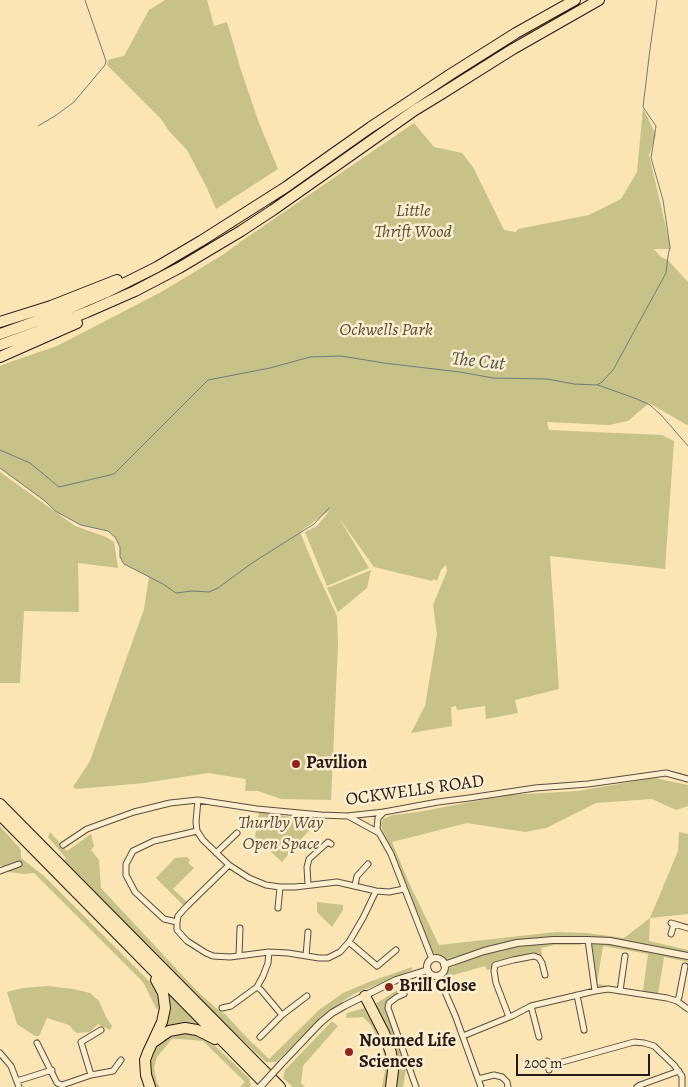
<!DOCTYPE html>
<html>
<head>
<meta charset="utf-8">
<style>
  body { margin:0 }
  #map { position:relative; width:688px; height:1087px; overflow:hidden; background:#fbe5b5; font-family:Alegreya,serif }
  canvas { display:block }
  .scale { position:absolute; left:516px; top:1054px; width:134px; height:22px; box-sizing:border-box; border:2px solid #261a14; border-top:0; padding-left:6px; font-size:15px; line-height:18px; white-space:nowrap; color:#261a14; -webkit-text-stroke:4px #fceecf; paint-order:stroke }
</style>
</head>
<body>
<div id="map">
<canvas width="688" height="1087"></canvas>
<div class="scale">200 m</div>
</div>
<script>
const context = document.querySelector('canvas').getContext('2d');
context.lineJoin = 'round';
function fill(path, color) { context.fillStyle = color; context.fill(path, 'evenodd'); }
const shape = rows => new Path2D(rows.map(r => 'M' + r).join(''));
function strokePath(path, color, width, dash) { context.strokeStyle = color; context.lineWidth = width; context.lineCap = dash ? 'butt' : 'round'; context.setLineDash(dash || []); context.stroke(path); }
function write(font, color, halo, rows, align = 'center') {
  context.font = font + ' Alegreya,serif'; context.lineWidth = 5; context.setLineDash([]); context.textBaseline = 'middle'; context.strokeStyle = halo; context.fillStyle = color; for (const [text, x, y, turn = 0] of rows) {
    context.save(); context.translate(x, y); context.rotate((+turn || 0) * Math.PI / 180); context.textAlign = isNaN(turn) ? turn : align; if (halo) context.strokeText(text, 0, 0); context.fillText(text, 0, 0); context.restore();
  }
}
const green = shape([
  [165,0,207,0,214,26,227,22,241,70,259,123,278,169,216,209,206,186,187,150,169,131,161,119,107,65,108,60,124,56,149,10],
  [643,108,656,135,649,155,671,249,654,249,661,257,668,260,688,282,688,424,687,425,649,403,628,421,609,425,547,422,549,430,662,435,674,441,665,569,550,556,559,689,515,700,518,713,486,719,485,706,457,710,456,706,451,707,452,726,411,733,425,706,437,634,433,605,447,571,446,565,441,570,437,581,434,579,432,581,374,567,339,518,369,568,327,586,305,532,317,526,330,510,300,532,317,573,337,616,338,645,331,800,281,799,258,791,245,791,246,779,208,773,144,783,76,789,73,787,90,761,144,609,149,577,124,564,120,557,120,546,115,537,108,531,81,525,55,511,45,501,0,468,0,366,13,361,57,346,163,291,224,254,243,240,414,123,434,147,462,153,473,167,504,230,516,232,518,229,589,215,621,199,637,172],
  [0,472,75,526,106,537,114,542,118,568,78,563,79,612,24,611,20,683,0,683],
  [371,570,367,588,338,612,327,588],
  [654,778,688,785,688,806,676,810,652,799,596,803,546,828,525,832,467,823,392,842,409,883,439,945,556,932,587,933,624,938,650,918,678,851,679,832,688,834,688,914,650,918,649,941,688,950,688,953,613,939,584,936,553,937,517,940,482,948,447,960,440,957,432,952,381,826,383,819,393,815,418,812,508,795,578,791],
  [259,812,317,821,282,862,255,837],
  [0,826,21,850,21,858,44,876,155,987,160,1005,157,1010,143,982,34,873,24,874,9,872,0,865],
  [50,832,67,851,91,834,94,846,91,850,99,860,101,888,197,991,216,1008,225,1014,250,1041,256,1046,269,1059,319,1010,343,993,369,982,412,967,412,970,354,994,327,1012,276,1062,266,1062,199,999,64,861,66,858,48,837],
  [187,857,190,860,188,863,194,868,173,889,187,902,183,905,156,878,175,858],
  [317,902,343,905,343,910,332,927,317,912],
  [553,942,579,942,581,945,555,945,541,948,542,955,536,954,493,964,491,969,487,970,485,966,450,976,443,980,443,975,447,969,486,953,518,946],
  [593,942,650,951,688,959,688,962,664,957,658,994,643,991,648,954,603,946,597,984,617,987,600,988,597,986,591,945],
  [407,984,410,992,407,993,404,991,391,998,385,1004,386,1009,406,1069,403,1087,396,1087,398,1076,398,1060,375,1004],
  [48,986,73,989,90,993,99,1001,106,1017,112,1026,110,1030,98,1024,90,1032,78,1033,75,1032,69,1025,47,1018,39,1036,35,1036,17,1024,7,992,23,988],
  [163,988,198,1023,195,1026,164,1032],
  [365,1008,385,1044,389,1065,387,1087,382,1087,386,1066,382,1045,370,1024,363,1017,346,1018,347,1013],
  [332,1021,338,1026,303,1066,301,1083,305,1087,293,1087,283,1078,285,1070],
  [183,1032,195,1034,210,1041,249,1078,251,1087,240,1087,245,1082,203,1041,180,1039,172,1039,157,1057,154,1068,157,1083,160,1087,154,1087,149,1070,151,1056,158,1044,169,1035]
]);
const stream = shape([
  [38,126,55,116,74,102,105,65,106,61,85,0],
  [598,385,637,399,650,405,662,416,688,446],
  [0,450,30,463,59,487,114,474,208,380,270,368,310,357,341,356,384,363,460,372,493,378,547,379,574,384,597,385,602,382,613,370,666,273,668,256,670,247,663,200,651,158,656,126,643,107,650,49,657,0],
  [0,468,45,501,55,511,81,525,108,531,115,537,120,547,120,557,124,564,163,584,176,593,192,591,209,592,218,588,252,563,314,524,329,508]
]);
const minor = shape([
  [198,800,196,822,197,831,203,840,229,865,249,878,266,885,280,887,295,887,337,882,376,891,389,892,404,889],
  [384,812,378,818,377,829,391,854,432,959],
  [348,816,379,833],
  [63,845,87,829,134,812,170,803,198,800,257,809,321,815,347,816,384,812,438,802,469,798,535,788,588,784,666,773,688,779],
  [216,853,237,833],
  [229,865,186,907,178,916,177,922,177,930,187,941,206,953,213,956,230,957,269,952,288,953,319,958,328,958,340,952,349,942,363,918,376,891],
  [0,871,19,864],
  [308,885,307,867,309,859,328,842,331,844],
  [355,885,357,876,368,864],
  [278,908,280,887],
  [177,922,164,919,135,892,126,875,126,864,133,851,154,841,197,831],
  [671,923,688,928],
  [671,934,674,924],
  [588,940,595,991],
  [349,942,377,966,396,950],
  [239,956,240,928],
  [306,956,308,932],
  [438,976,455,1015,481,1087],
  [257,987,261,990,282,1015],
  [620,991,625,956],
  [404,994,397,997,389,1003,388,1008,416,1087],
  [577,995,584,1030],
  [677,1001,679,997,685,966],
  [531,1006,539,1037],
  [222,1008,231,1006,257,987,263,976,268,963,269,952],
  [509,1017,496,983,494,971,495,965,513,960,534,956,539,958,542,963,545,975],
  [463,1036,512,1016,531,1006,595,991,608,989,667,998,677,1001,688,1009],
  [260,1037,282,1015,307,996],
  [37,1043,57,1083,62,1085,91,1075,113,1071,121,1060],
  [0,1053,11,1066,19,1087],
  [547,1061,549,1070],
  [548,1066,634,1042,644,1043,654,1046,674,1065,682,1076,682,1087],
  [91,1075,81,1042,101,1030],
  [478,1079,494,1075,502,1077,507,1082,508,1087],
  [17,1081,52,1070],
  [637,1087,640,1085,679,1071]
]);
const tertiary = shape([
  '427 967a9 9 0 1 1 18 0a9 9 0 1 1-18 0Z',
  [444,965,484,951,517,943,553,940,588,940,610,941,688,956],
  [282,1063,320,1023,332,1013,344,1006,396,980,428,970]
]);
const motorway = shape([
  [0,322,51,306,117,280],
  [0,334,51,316,105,293,157,267,201,241,286,187,371,127,451,74,516,33,575,0],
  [0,345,39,331,87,312,135,291,179,268,241,231,273,210,415,110,438,96,513,49,599,0],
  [0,357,77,323],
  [0,804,280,1087],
  [0,815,268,1087],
  [365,996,384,1033,391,1053,393,1071,391,1087],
  [155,1041,169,1031,185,1028,197,1030,215,1039],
  [150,1087,146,1075,145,1060,148,1052,162,1022,165,1008,163,993,156,980]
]);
const tertiaryBridge = shape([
  [260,1087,282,1063]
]);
const markers = [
  [296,764,5,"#8f2418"],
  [389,987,5,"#8f2418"],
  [349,1052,5,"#8f2418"]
];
const parkNames = [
  ["Little",413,212],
  ["Thrift Wood",413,233],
  ["Ockwells Park",386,331],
  ["Thurlby Way",281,824],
  ["Open Space",281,845]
];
const poiNames = [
  ["Pavilion",306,764],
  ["Brill Close",399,987],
  ["Noumed Life",359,1042],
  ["Sciences",359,1063]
];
const streetNames = [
  ["OCKWELLS ROAD",415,791,-8]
];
const waterNames = [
  ["The Cut",478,362,6]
];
fill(green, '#c6c288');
strokePath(stream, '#727b78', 1);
strokePath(minor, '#5b4d3c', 7);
strokePath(tertiary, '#5b4d3c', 8);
strokePath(motorway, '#261a14', 12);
strokePath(minor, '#fceecf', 5);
strokePath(tertiary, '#fceecf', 6);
strokePath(motorway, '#fbe5b5', 10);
strokePath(tertiaryBridge, '#5b4d3c', 8, []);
strokePath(tertiaryBridge, '#fceecf', 6);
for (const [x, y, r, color] of markers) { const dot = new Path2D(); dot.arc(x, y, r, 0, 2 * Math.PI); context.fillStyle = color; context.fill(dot); strokePath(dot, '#fceecf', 2); }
write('italic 18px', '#564c37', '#fceecf', parkNames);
write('bold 18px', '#261a14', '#fceecf', poiNames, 'left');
write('18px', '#261a14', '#fceecf', streetNames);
write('italic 19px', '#52534e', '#fceecf', waterNames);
</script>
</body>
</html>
